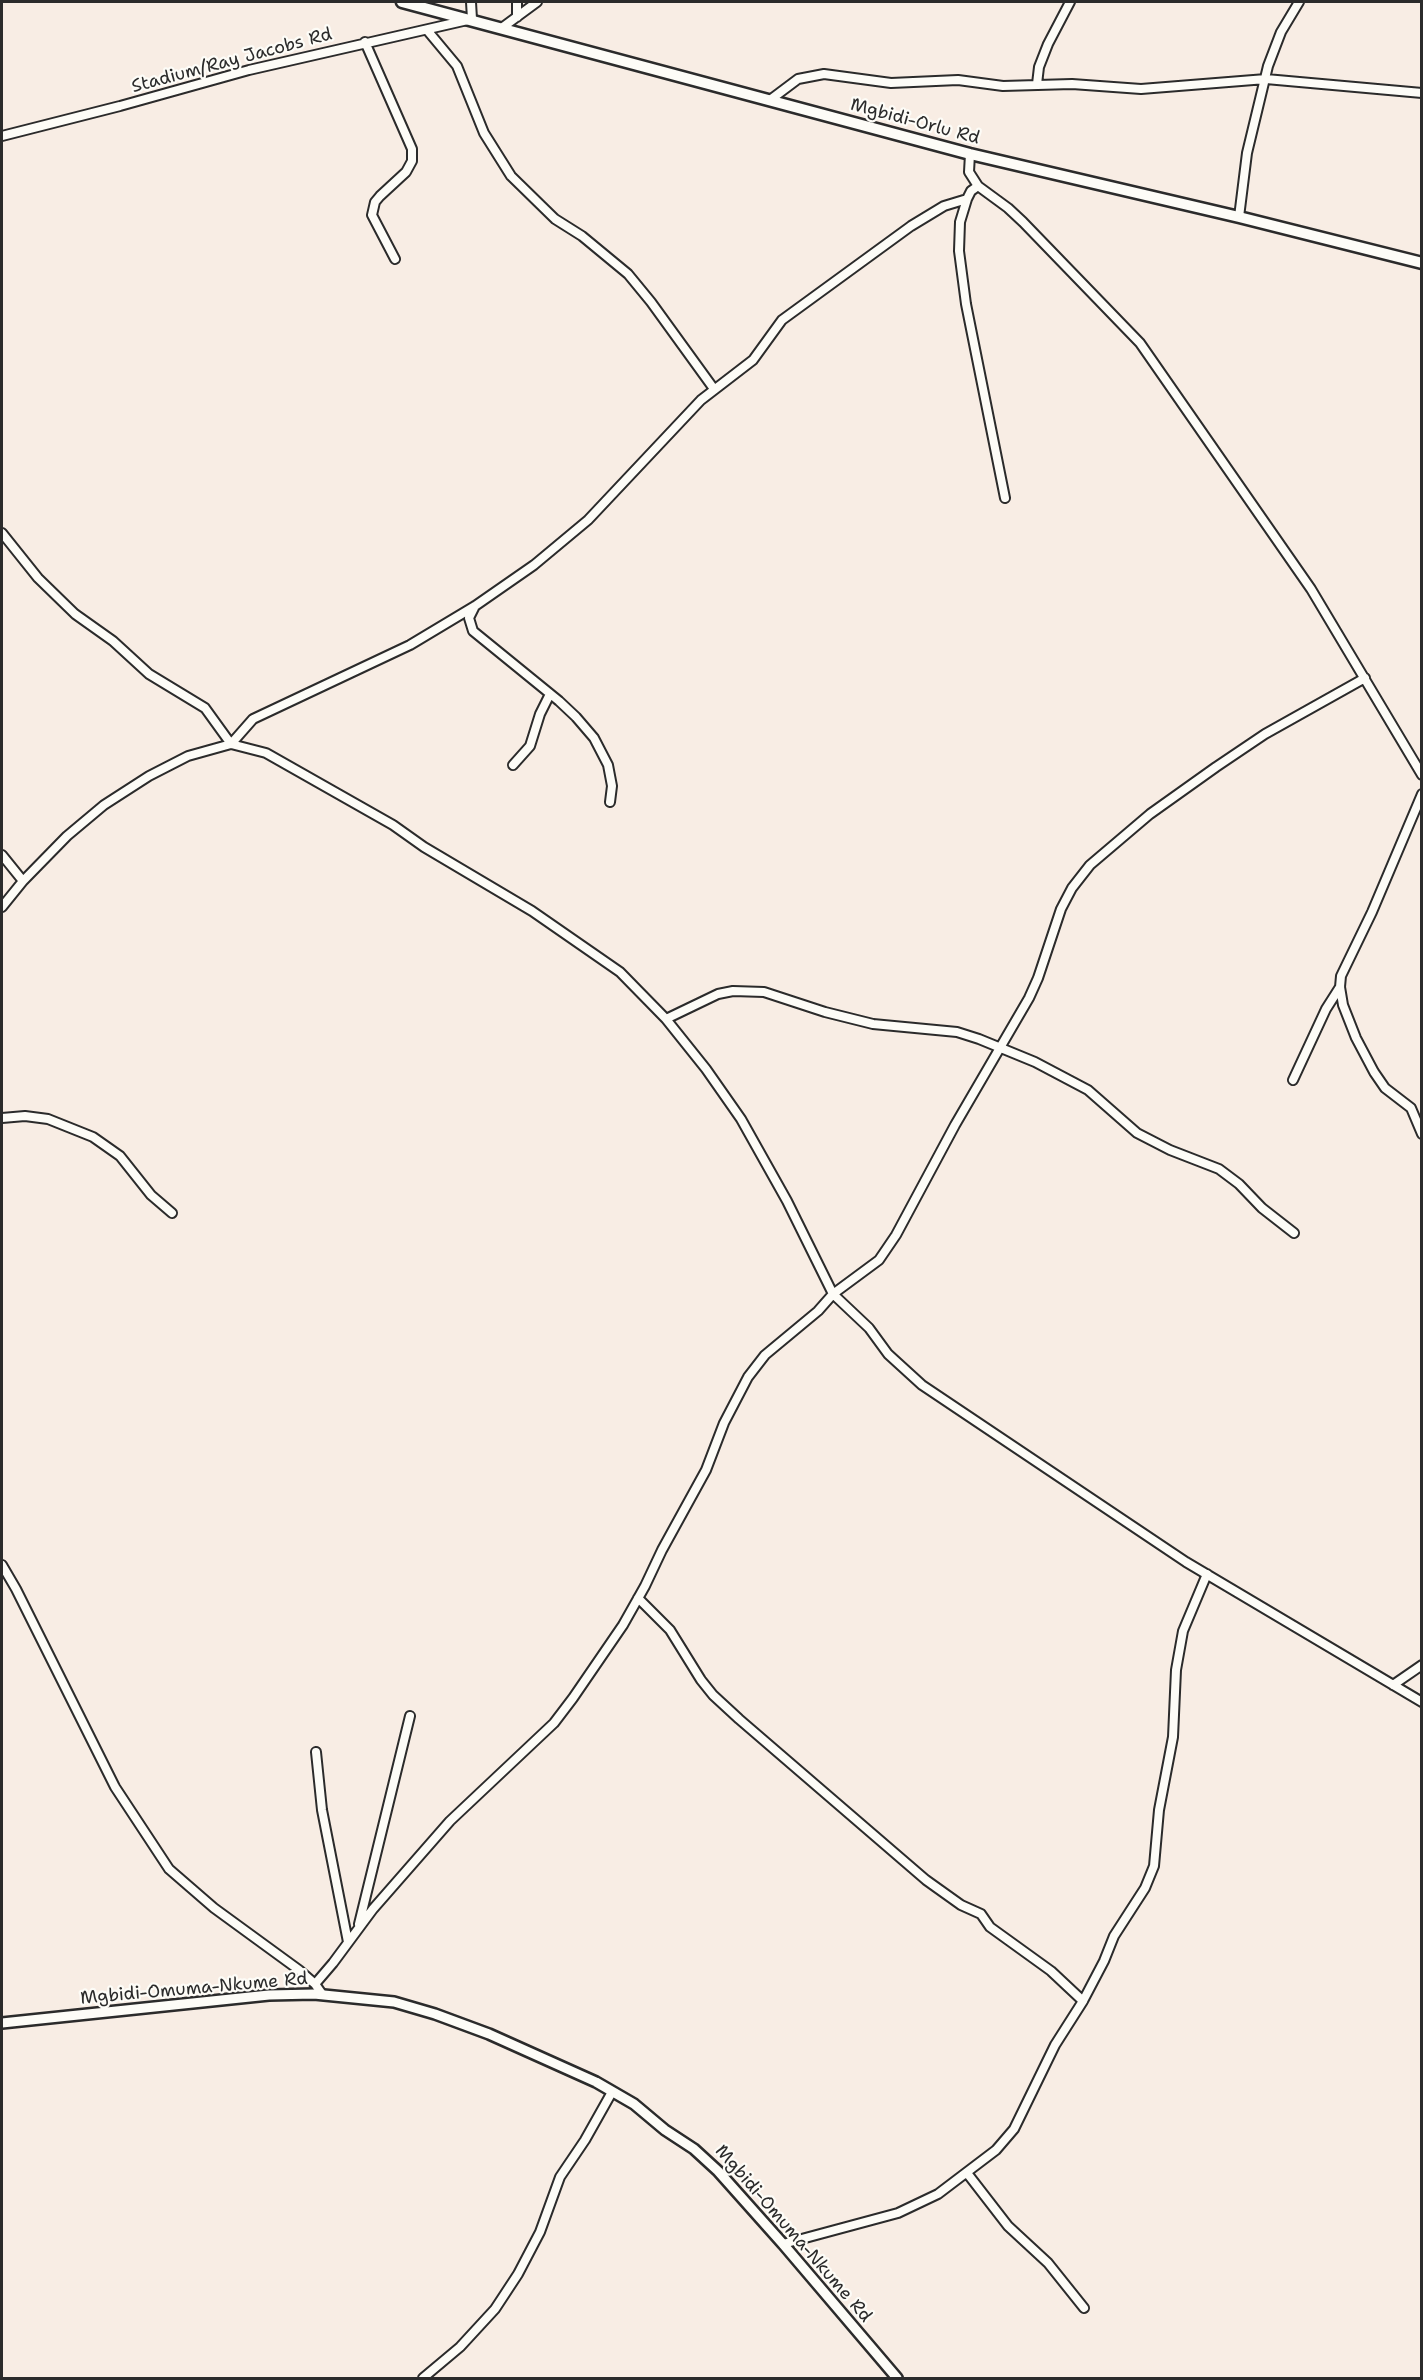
<!DOCTYPE html>
<html>
<head>
<meta charset="utf-8">
<style>
  body { margin:0 }
  #map { position:relative; width:1423px; height:2380px; overflow:hidden; background:#f8ede4; font-family:"Shantell Sans",sans-serif }
  canvas { display:block }
  .frame { position:absolute; inset:0; border:3px solid #2b2b2b; pointer-events:none }
</style>
</head>
<body>
<div id="map">
<canvas width="1423" height="2380"></canvas>
<div class="frame"></div>
</div>
<script>
const context = document.querySelector('canvas').getContext('2d');
context.lineJoin = 'round';
const shape = rows => new Path2D(rows.map(r => 'M' + r).join(''));
function strokePath(path, color, width, dash) { context.strokeStyle = color; context.lineWidth = width; context.lineCap = dash ? 'butt' : 'round'; context.setLineDash(dash || []); context.stroke(path); }
function write(font, color, halo, rows, align = 'center') {
  context.font = font + ' "Shantell Sans",sans-serif'; context.lineWidth = 4.5; context.setLineDash([]); context.textBaseline = 'middle'; context.strokeStyle = halo; context.fillStyle = color; for (const [text, x, y, turn = 0] of rows) {
    context.save(); context.translate(x, y); context.rotate((+turn || 0) * Math.PI / 180); context.textAlign = isNaN(turn) ? turn : align; if (halo) context.strokeText(text, 0, 0); context.fillText(text, 0, 0); context.restore();
  }
}
const minor = shape([
  [517,2,517,17],
  [503,27,537,2],
  [427,30,457,66,484,133,511,176,555,219,582,236,628,274,651,302,714,389],
  [365,42,412,149,412,161,406,172,380,196,375,202,372,215,395,259],
  [1037,84,1039,67,1048,44,1070,2],
  [770,100,798,79,824,74,891,83,958,80,1003,86,1072,84,1141,89,1266,79,1422,93],
  [2,136,120,106,249,70,472,19,471,2],
  [970,154,969,172,978,186,1008,208,1023,222,1140,343,1311,589,1422,775],
  [978,186,971,191,967,199,960,222,959,251,966,304,1005,498],
  [1239,217,1247,153,1268,66,1281,32,1299,2],
  [2,533,38,578,75,614,113,641,149,674,205,708,231,744,266,753,393,825,424,847,532,911,620,972,666,1019,706,1069,741,1119,787,1201,833,1294,869,1328,888,1354,922,1385,1186,1562,1422,1702],
  [474,608,469,618,473,631,559,701,576,717,594,738,608,765,612,786,610,802],
  [513,765,530,746,540,714,550,694],
  [1422,794,1372,912,1341,976,1340,987,1343,1005,1356,1038,1374,1072,1385,1088,1411,1108,1422,1134],
  [2,855,23,881],
  [2,907,23,881,67,836,104,805,149,776,188,756,231,744,253,719,410,645,475,606,534,565,588,520,701,400,753,360,782,320,911,226,944,206,967,199],
  [666,1019,718,994,733,991,764,992,825,1012,873,1024,957,1032,979,1039,1035,1062,1088,1090,1137,1133,1170,1150,1219,1169,1239,1184,1262,1208,1294,1233],
  [1293,1080,1326,1009,1340,987],
  [2,1118,25,1116,48,1119,93,1137,120,1156,151,1195,172,1213],
  [2,1565,16,1589,115,1787,169,1869,214,1908,299,1970,315,1984,322,1994],
  [638,1598,670,1630,701,1680,713,1695,739,1719,926,1880,961,1905,981,1914,990,1927,1051,1971,1083,2001],
  [1393,1685,1422,1665],
  [316,1752,322,1810,348,1942],
  [359,1924,410,1716],
  [315,1984,333,1963,373,1909,450,1821,554,1723,573,1698,623,1625,645,1586,662,1550,706,1470,724,1423,748,1377,765,1355,818,1311,833,1294,879,1260,896,1235,955,1125,1029,998,1038,978,1061,909,1072,888,1090,865,1150,814,1216,767,1265,734,1365,678],
  [967,2173,1008,2226,1048,2263,1084,2308],
  [783,2244,898,2213,938,2194,996,2150,1014,2129,1055,2045,1083,2001,1104,1961,1114,1936,1145,1888,1154,1866,1159,1810,1173,1737,1176,1670,1183,1631,1207,1574],
  [423,2378,460,2347,495,2309,518,2274,540,2232,560,2177,585,2140,612,2092]
]);
const tertiary = shape([
  [2,2023,269,1995,314,1994,394,2002,435,2014,489,2034,596,2082,634,2104,665,2130,694,2149,718,2171,783,2244,897,2378]
]);
const secondary = shape([
  [402,2,970,154,1239,217,1422,263]
]);
const streetNames = [
  ["Stadium/Ray Jacobs Rd",232,61,-15],
  ["Mgbidi-Orlu Rd",915,122,15],
  ["Mgbidi-Omuma-Nkume Rd",194,1989,-5],
  ["Mgbidi-Omuma-Nkume Rd",793,2234,49]
];
strokePath(minor, '#2b2b2b', 12);
strokePath(tertiary, '#2b2b2b', 14);
strokePath(secondary, '#2b2b2b', 15);
strokePath(minor, '#fdfcf7', 8);
strokePath(tertiary, '#fdfcf7', 9);
strokePath(secondary, '#fdfcf7', 10);
write('18px', '#2b2b2b', '#fdfcf7', streetNames);
</script>
</body>
</html>
